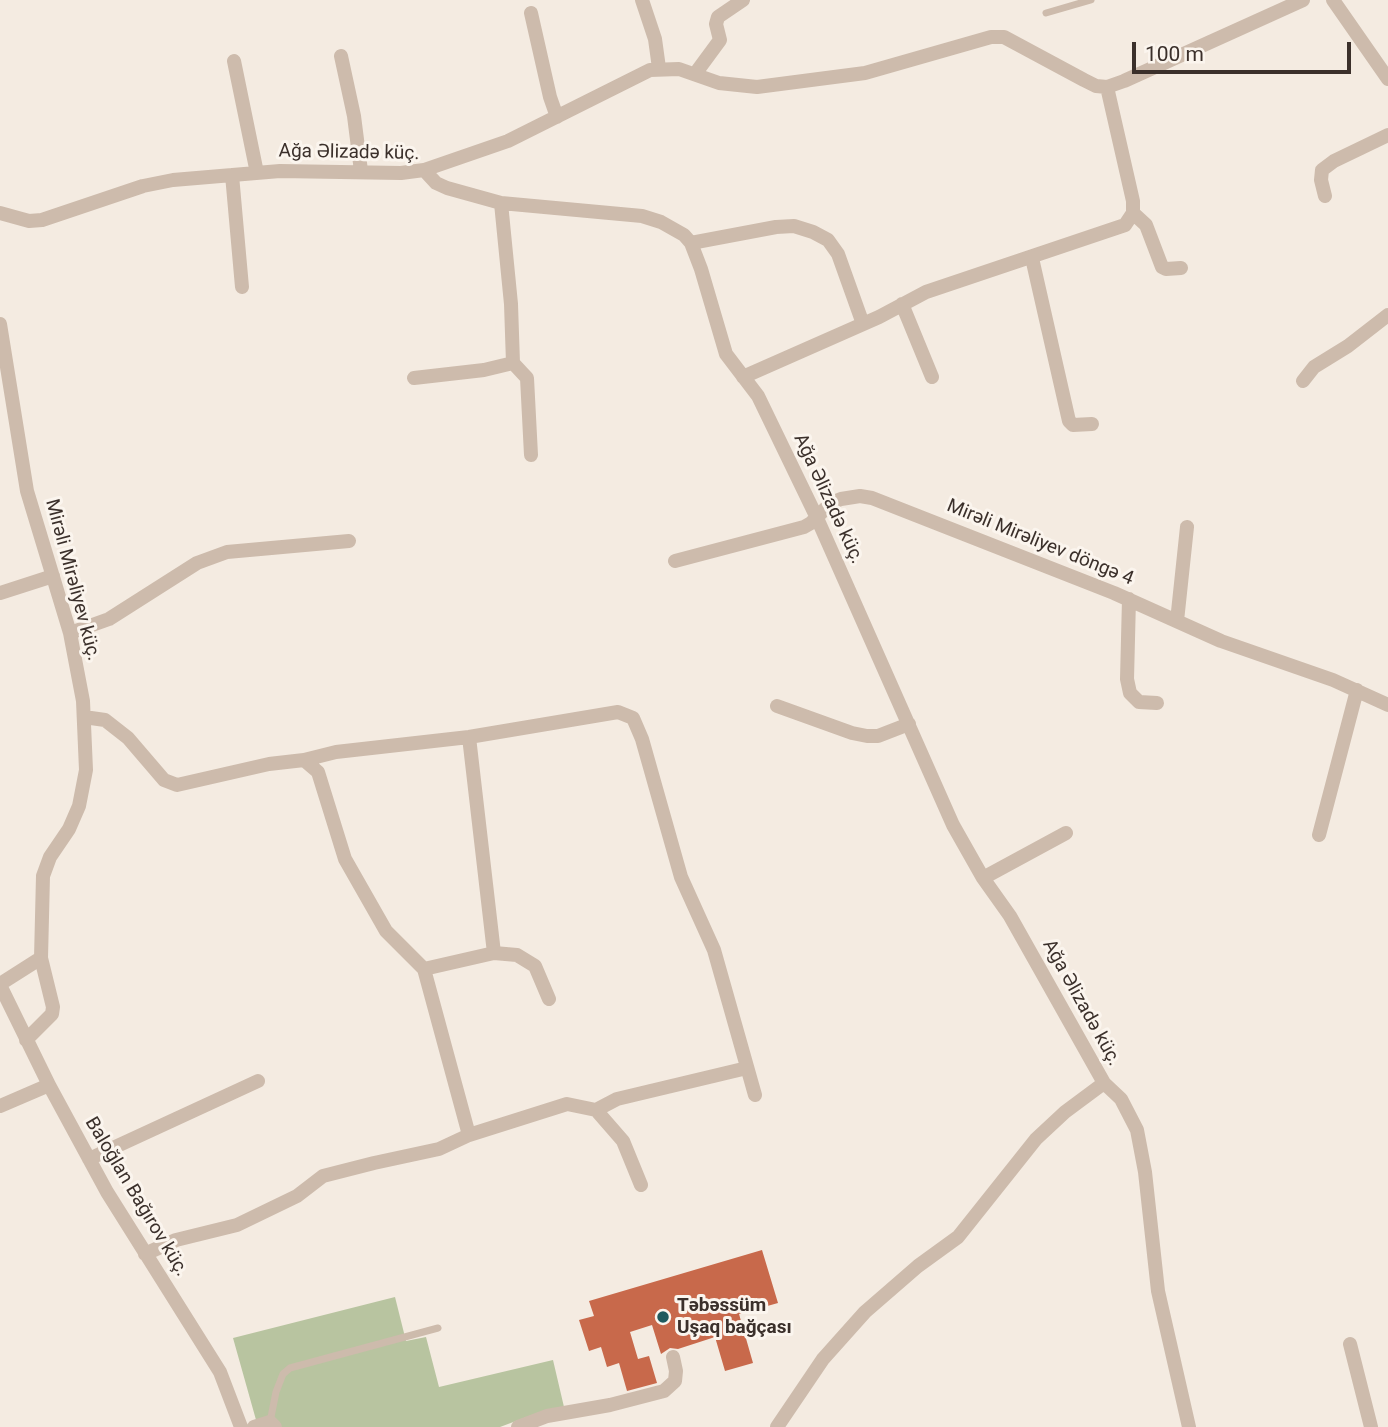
<!DOCTYPE html>
<html>
<head>
<meta charset="utf-8">
<style>
  body { margin:0 }
  #map { position:relative; width:1388px; height:1427px; overflow:hidden; background:#f4ebe1; font-family:Roboto,sans-serif }
  canvas { display:block }
  .scale { position:absolute; left:1132px; top:42px; width:219px; height:32px; box-sizing:border-box; border:4px solid #3b302b; border-top:0; padding-left:9px; font-size:21px; line-height:24px; white-space:nowrap; color:#3b302b; -webkit-text-stroke:5px #fbf5ee; paint-order:stroke }
</style>
</head>
<body>
<div id="map">
<canvas width="1388" height="1427"></canvas>
<div class="scale">100 m</div>
</div>
<script>
const context = document.querySelector('canvas').getContext('2d');
context.lineJoin = 'round';
function fill(path, color) { context.fillStyle = color; context.fill(path, 'evenodd'); }
const shape = rows => new Path2D(rows.map(r => 'M' + r).join(''));
function strokePath(path, color, width, dash) { context.strokeStyle = color; context.lineWidth = width; context.lineCap = dash ? 'butt' : 'round'; context.setLineDash(dash || []); context.stroke(path); }
function write(font, color, halo, rows, align = 'center') {
  context.font = font + ' Roboto,sans-serif'; context.lineWidth = 6; context.setLineDash([]); context.textBaseline = 'middle'; context.strokeStyle = halo; context.fillStyle = color; for (const [text, x, y, turn = 0] of rows) {
    context.save(); context.translate(x, y); context.rotate((+turn || 0) * Math.PI / 180); context.textAlign = isNaN(turn) ? turn : align; if (halo) context.strokeText(text, 0, 0); context.fillText(text, 0, 0); context.restore();
  }
}
const green = shape([
  [395,1297,406,1341,426,1337,439,1387,553,1360,564,1407,532,1415,500,1427,258,1427,233,1338]
]);
const building = shape([
  [762,1250,778,1303,739,1314,753,1363,725,1371,715,1337,678,1349,670,1348,661,1354,652,1325,630,1332,638,1359,649,1356,657,1383,627,1391,619,1363,607,1367,601,1347,589,1351,579,1320,594,1316,589,1301]
]);
const service = shape([
  [1046,13,1091,0],
  [270,1422,276,1392,283,1374,290,1368,438,1328]
]);
const minor = shape([
  [642,0,655,39,659,68],
  [1333,0,1388,79],
  [531,13,550,97,557,117],
  [341,56,354,116,361,171],
  [234,61,257,173],
  [695,74,720,40,716,24,718,17,743,0],
  [424,170,508,141,650,70,679,69,719,83,757,87,865,73,991,37,1004,37,1084,80,1096,86,1107,87,1124,81,1303,0],
  [232,175,242,287],
  [1325,196,1321,180,1322,170,1334,161,1388,135],
  [501,203,511,304,513,363,527,378,531,455],
  [0,213,29,221,42,220,143,186,173,180,280,171,401,173,424,170,436,183,447,188,501,203,642,216,661,222,684,235,691,243,701,269,726,354,758,396,817,518,953,825,983,878,1010,916,1104,1083,1121,1099,1137,1130,1145,1172,1158,1291,1189,1427],
  [1133,213,1146,225,1162,267,1166,269,1181,268],
  [691,243,776,227,794,226,813,232,828,240,838,254,863,324],
  [1032,258,1069,421,1073,425,1092,424],
  [902,304,932,377],
  [0,324,27,491,70,633,83,701,86,770,79,806,69,829,50,857,43,876,41,958,0,984],
  [743,377,879,317,926,292,1125,225,1133,213,1133,201,1107,87],
  [414,378,484,370,513,363],
  [1303,381,1314,367,1348,346,1388,315],
  [675,561,804,527,811,523,831,503,841,499,860,496,872,498,1114,593,1221,641,1333,680,1388,705],
  [0,593,53,576],
  [1129,599,1127,679,1130,693,1139,702,1157,703],
  [1177,621,1187,527],
  [70,633,109,619,197,563,227,552,349,541],
  [777,706,852,733,867,736,878,736,909,724],
  [84,717,105,720,128,738,164,780,177,785,269,764,304,760,318,772,345,859,386,931,424,969,469,1135],
  [469,737,494,953],
  [304,760,336,752,469,737,618,712,633,718,642,739,681,877,714,950,755,1095],
  [1319,835,1357,690],
  [983,878,1066,833],
  [424,969,494,953,517,955,535,966,549,999],
  [0,985,49,1085,107,1192,220,1372,241,1427],
  [26,1040,52,1014,53,1007,41,958],
  [0,1106,49,1085],
  [596,1110,623,1141,641,1185],
  [89,1159,258,1081],
  [145,1254,176,1240,237,1225,297,1196,323,1176,374,1163,439,1149,469,1135,567,1104,596,1110,617,1099,747,1068],
  [1350,1344,1371,1427],
  [254,1427,270,1422,275,1427],
  [518,1427,547,1416,610,1405,664,1391,675,1381,676,1371,673,1357],
  [777,1427,823,1359,865,1312,918,1266,958,1237,1036,1139,1065,1112,1104,1083]
]);
const markers = [
  [663,1317,7,"#1f5a5e"]
];
const streetNames = [
  ["Ağa Əlizadə küç.",349,153,1],
  ["Ağa Əlizadə küç.",828,499,65],
  ["Mirəli Mirəliyev döngə 4",1040,543,22],
  ["Mirəli Mirəliyev küç.",72,580,75],
  ["Ağa Əlizadə küç.",1081,1003,61],
  ["Baloğlan Bağırov küç.",136,1197,59]
];
const poiNames = [
  ["Təbəssüm",677,1306],
  ["Uşaq bağçası",677,1328]
];
fill(green, '#b8c4a0');
fill(building, '#c8694b');
strokePath(service, '#cdbbac', 7);
strokePath(minor, '#cdbbac', 14);
for (const [x, y, r, color] of markers) { const dot = new Path2D(); dot.arc(x, y, r, 0, 2 * Math.PI); context.fillStyle = color; context.fill(dot); strokePath(dot, '#fbf5ee', 2.5); }
write('19px', '#3b302b', '#fbf5ee', streetNames);
write('bold 19px', '#3b302b', '#fbf5ee', poiNames, 'left');
</script>
</body>
</html>
